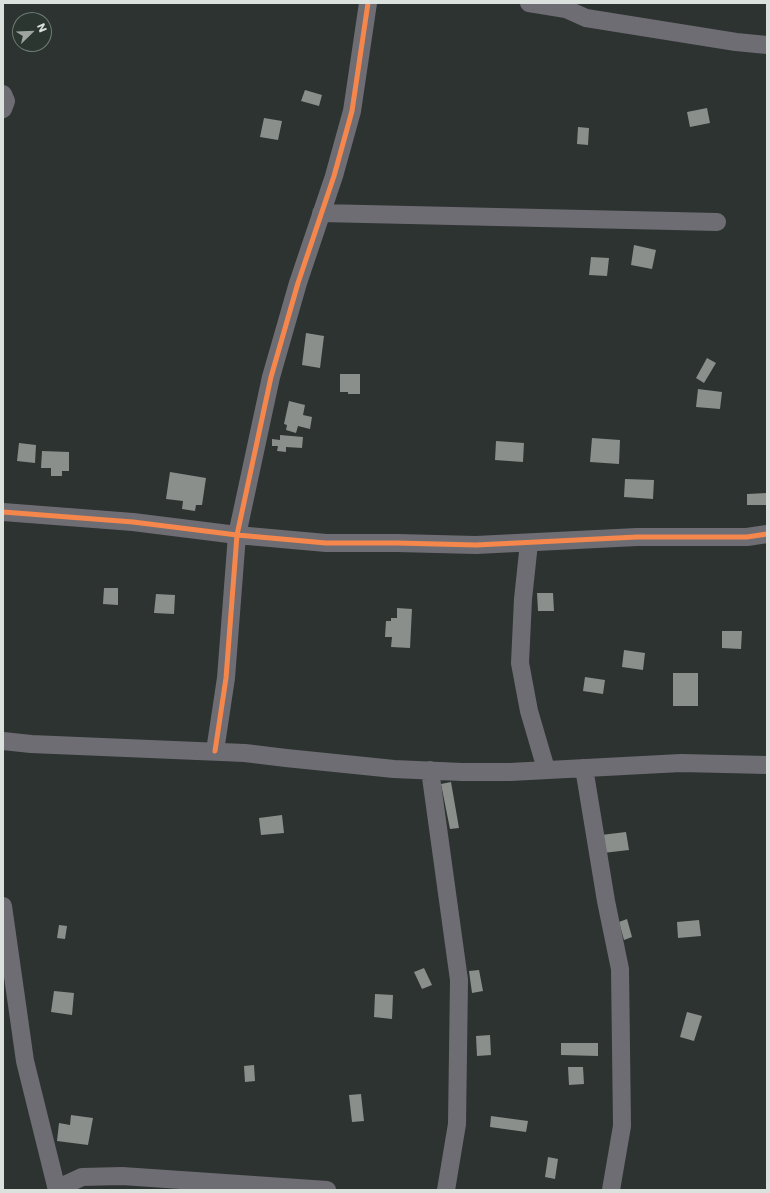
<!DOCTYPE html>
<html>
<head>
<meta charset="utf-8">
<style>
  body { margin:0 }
  #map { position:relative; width:770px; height:1193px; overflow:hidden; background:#2d3330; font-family:Poppins,sans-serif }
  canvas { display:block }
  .frame { position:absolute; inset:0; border:4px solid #dbe2dd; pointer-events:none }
  .north { position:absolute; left:12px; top:12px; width:40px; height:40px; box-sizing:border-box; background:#2a362f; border:1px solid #717b75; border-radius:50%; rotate:67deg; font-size:11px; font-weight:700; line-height:16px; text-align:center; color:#dbe2dd }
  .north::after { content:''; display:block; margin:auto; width:14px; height:18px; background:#9ea5a0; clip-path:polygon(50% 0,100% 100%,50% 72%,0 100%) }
</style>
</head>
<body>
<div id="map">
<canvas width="770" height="1193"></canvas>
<div class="frame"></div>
<div class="north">N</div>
</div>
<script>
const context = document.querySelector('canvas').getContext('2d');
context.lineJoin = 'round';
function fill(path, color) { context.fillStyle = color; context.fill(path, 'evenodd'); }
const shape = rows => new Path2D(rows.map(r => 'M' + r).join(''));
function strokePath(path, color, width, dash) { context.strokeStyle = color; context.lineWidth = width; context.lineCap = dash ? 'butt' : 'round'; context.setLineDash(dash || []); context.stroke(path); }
const building = shape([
  [305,90,322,95,319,106,301,101],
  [707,108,710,123,690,127,687,112],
  [264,118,282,121,278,140,260,137],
  [578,127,589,128,588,145,577,144],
  [634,245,656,250,652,269,631,265],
  [591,257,609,258,607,276,589,275],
  [306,333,324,336,320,368,302,365],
  [707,358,716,363,704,383,696,378],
  [340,374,360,374,360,394,348,394,348,392,340,392],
  [698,389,722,392,720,409,696,407],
  [289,401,305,405,303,415,312,417,310,429,298,426,296,433,286,430,287,425,284,424],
  [280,435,303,437,302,448,286,447,286,452,277,451,278,446,272,446,272,439,280,440],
  [592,438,620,440,619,464,590,462],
  [496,441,524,443,523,462,495,460],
  [19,443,36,445,35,463,17,461],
  [42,451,69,452,69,471,62,471,62,476,51,476,51,468,41,468],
  [170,472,206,478,202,505,196,505,195,511,182,509,183,501,166,499],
  [625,479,654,480,653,499,624,497],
  [767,493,767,505,747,505,747,494],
  [104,588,118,588,118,605,103,604],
  [537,593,553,593,554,611,538,611],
  [156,594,175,595,174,614,154,613],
  [397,608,412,609,410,648,391,647,392,637,385,637,386,621,391,621,391,618,397,618],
  [722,631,742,631,741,649,722,648],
  [624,650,645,653,643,670,622,667],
  [673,673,698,673,698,706,673,706],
  [585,677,605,680,603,694,583,691],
  [451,782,459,828,450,829,441,784],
  [282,815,284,833,261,835,259,818],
  [626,832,629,850,603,853,601,835],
  [627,919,632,937,624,940,619,922],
  [699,920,701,936,678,938,677,922],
  [59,925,67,926,65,939,57,938],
  [424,968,432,985,422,989,414,972],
  [479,970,483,991,472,993,469,971],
  [54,991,74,993,72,1015,51,1012],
  [375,994,393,995,392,1019,374,1017],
  [687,1012,702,1016,694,1041,680,1037],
  [490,1035,491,1055,477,1056,476,1036],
  [561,1043,598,1043,598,1056,561,1055],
  [254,1065,255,1081,245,1082,244,1066],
  [568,1067,583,1067,584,1084,569,1085],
  [361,1094,364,1121,352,1122,349,1095],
  [71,1115,93,1118,88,1145,57,1141,59,1123,70,1125],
  [491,1116,528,1121,526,1132,490,1127],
  [548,1157,558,1159,555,1179,545,1177]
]);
const minor = shape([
  [529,3,566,9,586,18,736,42,767,45],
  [3,94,6,101,3,109],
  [321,213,717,222],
  [3,512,133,522,237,535,326,543,397,543,476,545,637,537,747,537,767,534],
  [529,543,523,599,520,663,529,711,546,769],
  [3,741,31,744,245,753,286,758,394,769,462,772,510,772,681,763,767,765],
  [215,751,226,678,237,535,271,377,298,283,334,176,352,111,368,3],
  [584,768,606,901,620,969,622,1126,611,1190],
  [430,770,459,980,457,1124,446,1190],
  [3,906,25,1061,57,1190],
  [62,1190,67,1184,82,1177,122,1176,327,1190]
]);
const cycleway = shape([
  [3,512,133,522,237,535,326,543,397,543,476,545,637,537,747,537,767,534],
  [215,751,226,678,237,535,271,377,298,283,334,176,352,111,368,3]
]);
fill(building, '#8a8f8c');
strokePath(minor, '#6f6d74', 18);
strokePath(cycleway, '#f5874c', 5);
</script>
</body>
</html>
